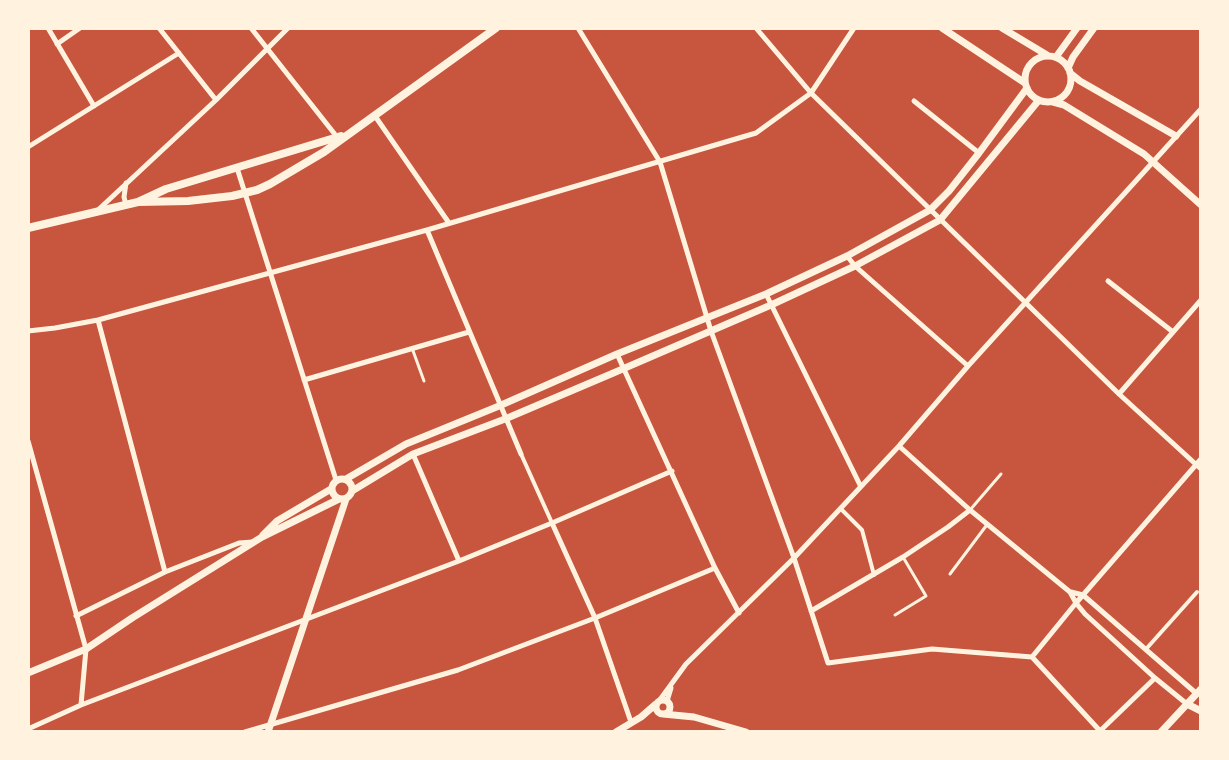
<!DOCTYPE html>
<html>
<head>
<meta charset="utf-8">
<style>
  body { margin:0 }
  #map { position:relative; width:1229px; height:760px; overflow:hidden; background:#c8553d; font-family:Poppins,sans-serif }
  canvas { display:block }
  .frame { position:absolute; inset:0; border:30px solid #fff3e0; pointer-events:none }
</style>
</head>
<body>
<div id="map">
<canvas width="1229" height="760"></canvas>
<div class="frame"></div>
</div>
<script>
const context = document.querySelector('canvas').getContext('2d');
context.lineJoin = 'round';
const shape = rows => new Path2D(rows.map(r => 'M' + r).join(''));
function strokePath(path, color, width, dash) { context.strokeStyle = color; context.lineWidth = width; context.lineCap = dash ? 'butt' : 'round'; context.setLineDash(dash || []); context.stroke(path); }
const service = shape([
  [412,348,424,381],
  [970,510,1001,474],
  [950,574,986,526],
  [895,615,926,596,903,557]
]);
const pedestrian = shape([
  [521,454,552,523],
  [841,509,862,530,874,575],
  [1147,648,1197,592]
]);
const minor = shape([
  [48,28,94,106],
  [159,28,216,100],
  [251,28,337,137],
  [578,28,660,162,711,331,794,558,828,663,932,649,1032,657,1101,732],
  [756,28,811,93,1119,394,1201,469],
  [57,44,80,28],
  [914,101,979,153],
  [375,116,449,223],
  [28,147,179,53],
  [237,168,336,480],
  [126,205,124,197,126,183],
  [98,210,216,100,288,28],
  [427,230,521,454],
  [847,256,855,266,968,366],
  [1108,281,1173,332],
  [766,294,860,485],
  [98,320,165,572],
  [28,331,55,328,98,320,427,230,756,133,811,93,854,28],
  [617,354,715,568,739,613],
  [304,380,469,332],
  [1119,394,1201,300],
  [28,441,86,649,81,705],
  [899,446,970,510,1070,592,1076,603,1085,614,1155,678,1187,704],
  [413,454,459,561],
  [552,523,595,618,631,722],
  [1071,592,1083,595,1197,694],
  [811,611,903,557,948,527,970,510],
  [76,616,165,572,239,543,253,542],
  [1032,657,1076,603,1201,459],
  [659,701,686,664,794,558,899,446,968,366,1201,109],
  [667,701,671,688],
  [28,729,81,705,459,561,552,523,672,471],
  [1100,731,1155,678],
  [245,732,458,670,595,618,715,568]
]);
const tertiary = shape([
  [942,28,1025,83],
  [1002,28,1047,55],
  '1025 79a23 23 0 1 1 46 0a23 23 0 1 1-46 0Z',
  [1056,57,1077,28],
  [1068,68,1073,57,1094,28],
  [1070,73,1080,81,1176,136],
  [1053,102,1064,105,1144,154,1201,205],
  '332 489a10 10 0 1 1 20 0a10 10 0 1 1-20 0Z',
  [346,479,406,444,499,406,617,354,766,294,847,256,930,210,949,191,979,153,1027,88],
  [352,491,413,454,505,419,611,374,771,305,855,266,940,220,1039,100],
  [263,535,277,521,331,489],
  [28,673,86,649,132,618,262,537,339,499],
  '656 707a7 7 0 1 1 14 0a7 7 0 1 1-14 0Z',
  [1187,704,1201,711],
  [663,714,694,717,746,732],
  [268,732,346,499],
  [616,732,641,717,656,704],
  [1161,732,1201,689]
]);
const secondary = shape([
  [138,202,188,201,232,196,257,190,270,184,324,152,496,28],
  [28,228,138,202,166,189,341,136]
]);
strokePath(service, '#fff3e0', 3);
strokePath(pedestrian, '#fff3e0', 4);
strokePath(minor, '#fff3e0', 5);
strokePath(tertiary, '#fff3e0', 7);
strokePath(secondary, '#fff3e0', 8);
</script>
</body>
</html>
